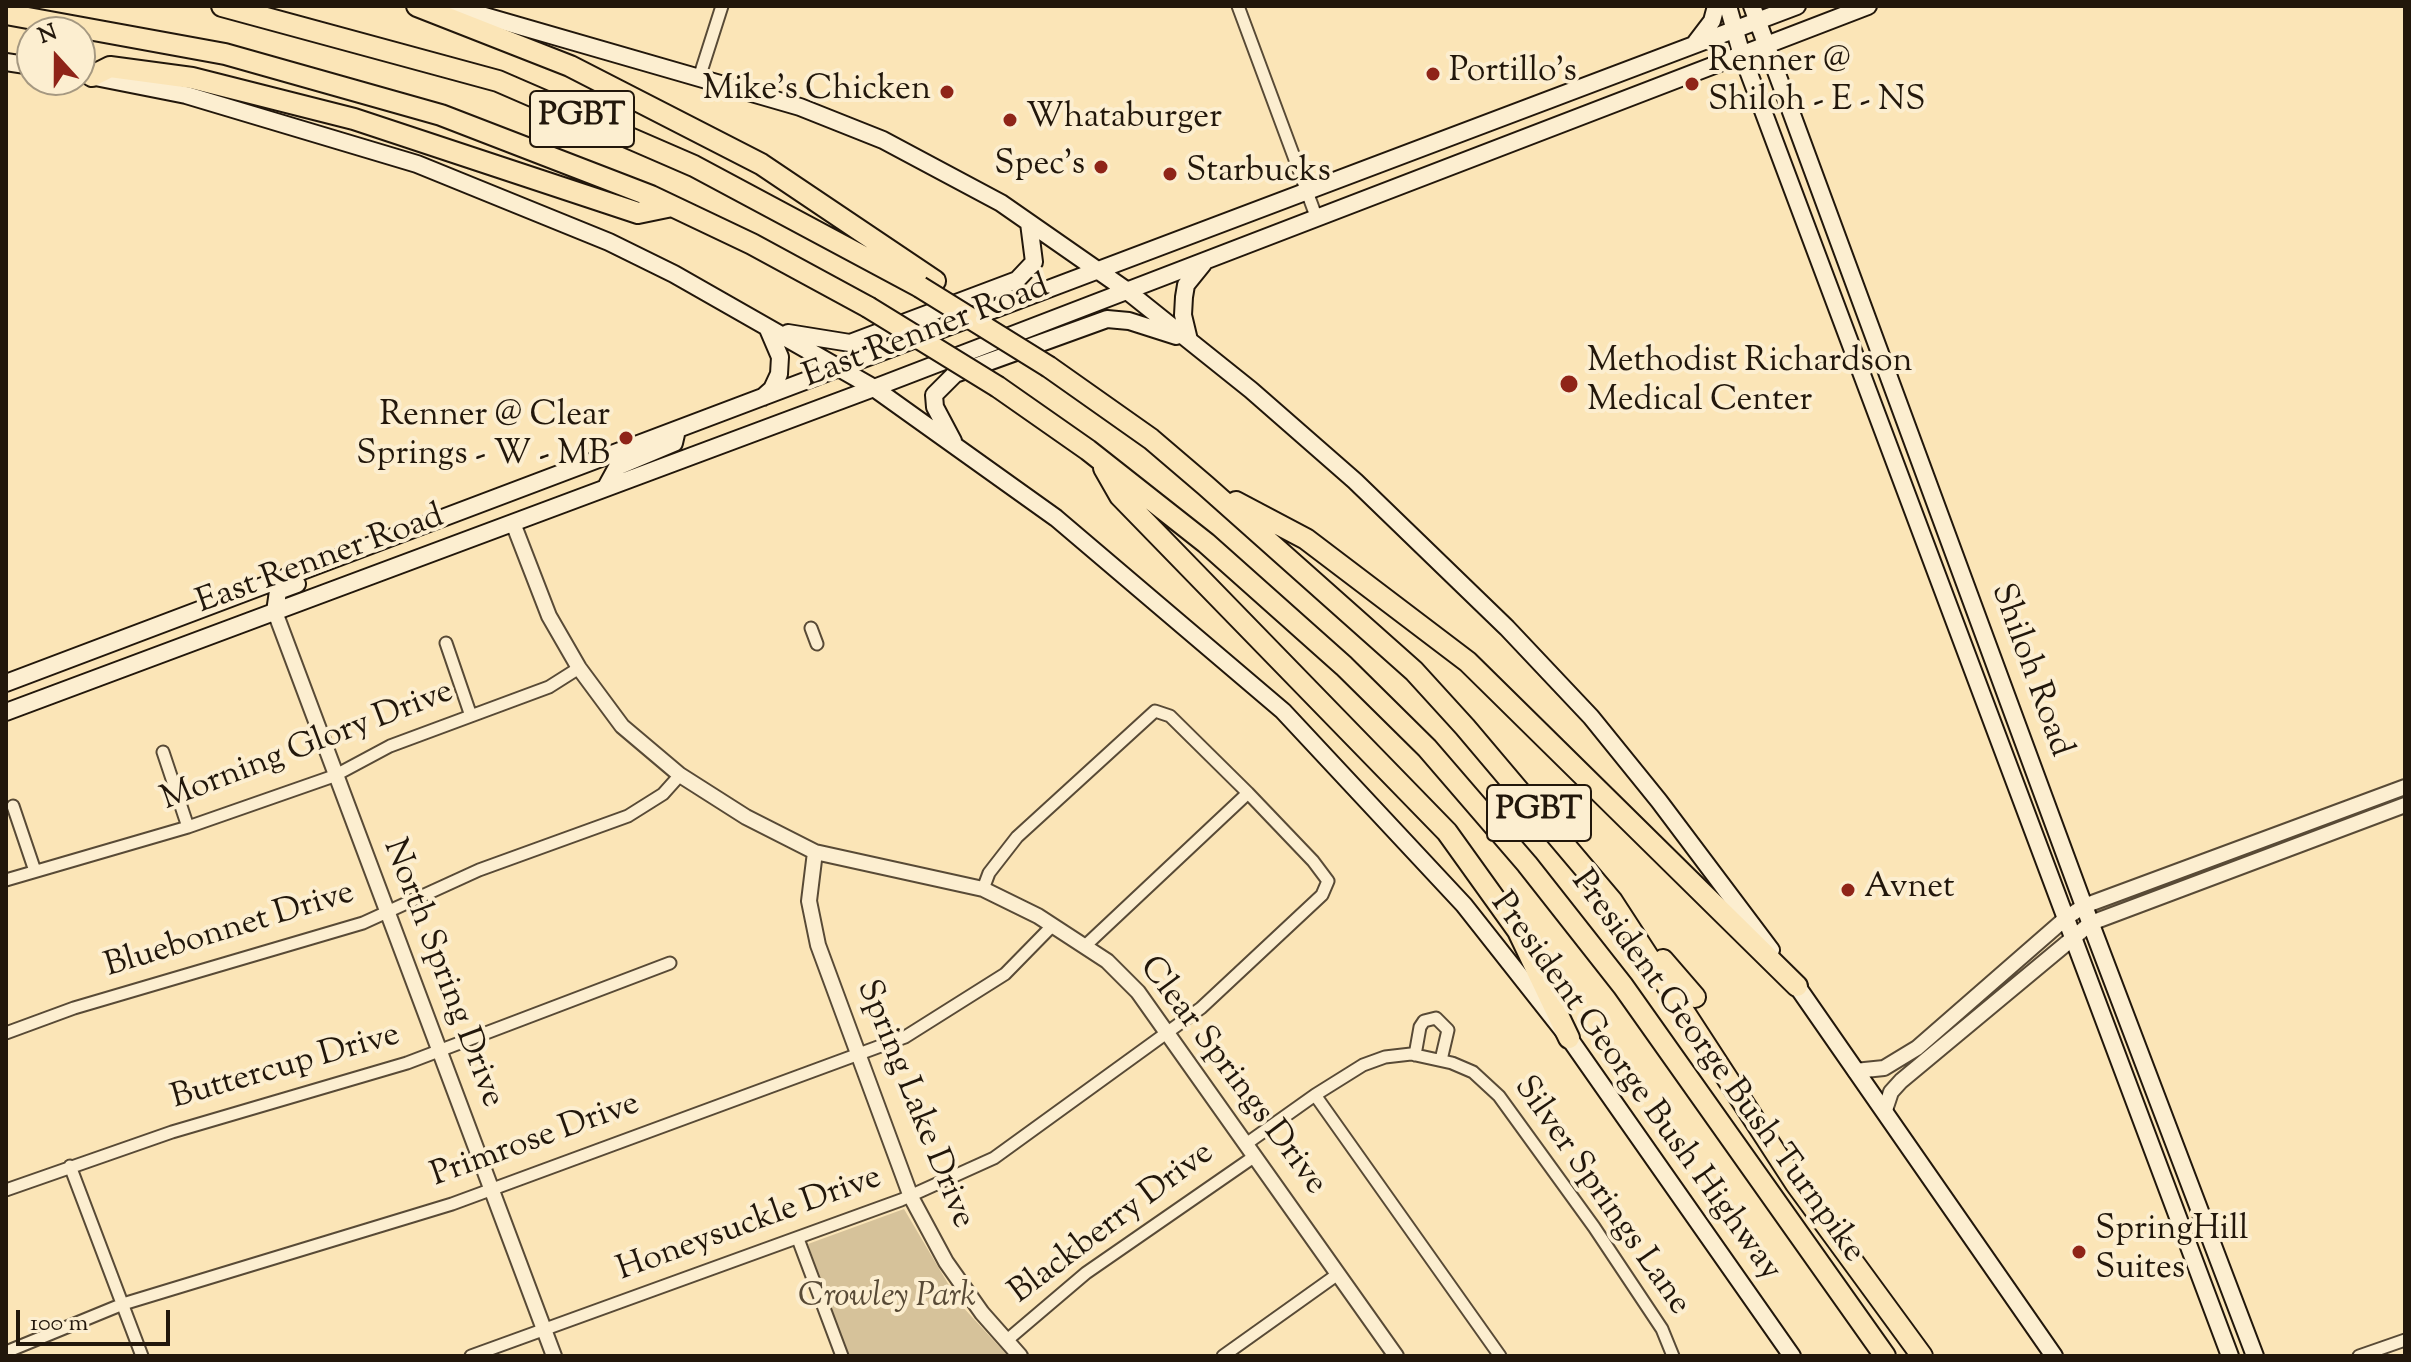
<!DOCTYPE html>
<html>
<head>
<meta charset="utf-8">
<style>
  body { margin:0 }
  #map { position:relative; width:2411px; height:1362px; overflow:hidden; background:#fbe5b7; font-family:"Sorts Mill Goudy",serif }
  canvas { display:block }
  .frame { position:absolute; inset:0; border:8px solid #22170b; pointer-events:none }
  .north { position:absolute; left:16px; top:16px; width:80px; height:80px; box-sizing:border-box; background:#fceed0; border:2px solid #a59881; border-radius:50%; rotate:339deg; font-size:22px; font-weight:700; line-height:32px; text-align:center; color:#22170b }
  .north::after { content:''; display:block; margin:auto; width:28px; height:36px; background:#8f2418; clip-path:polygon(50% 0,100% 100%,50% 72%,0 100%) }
  .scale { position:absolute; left:16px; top:1310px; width:154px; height:36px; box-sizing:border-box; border:4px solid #22170b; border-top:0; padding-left:10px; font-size:24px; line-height:28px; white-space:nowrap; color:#22170b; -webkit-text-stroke:6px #fceed0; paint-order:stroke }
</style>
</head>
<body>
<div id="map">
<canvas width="2411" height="1362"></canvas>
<div class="frame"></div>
<div class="north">N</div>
<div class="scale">100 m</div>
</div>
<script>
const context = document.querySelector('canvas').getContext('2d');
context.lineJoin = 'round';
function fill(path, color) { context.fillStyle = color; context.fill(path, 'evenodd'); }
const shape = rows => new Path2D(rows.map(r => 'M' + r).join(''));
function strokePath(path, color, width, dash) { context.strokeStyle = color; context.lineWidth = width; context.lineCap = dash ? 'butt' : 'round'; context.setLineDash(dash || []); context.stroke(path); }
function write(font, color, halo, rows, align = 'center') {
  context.font = font + ' "Sorts Mill Goudy",serif'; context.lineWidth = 8; context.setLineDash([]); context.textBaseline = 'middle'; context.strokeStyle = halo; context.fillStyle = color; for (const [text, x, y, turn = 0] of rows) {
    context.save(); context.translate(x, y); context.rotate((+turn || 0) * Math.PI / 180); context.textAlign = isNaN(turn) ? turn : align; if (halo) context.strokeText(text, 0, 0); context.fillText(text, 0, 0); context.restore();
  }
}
const green = shape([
  [904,1209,960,1304,1008,1356,847,1356,808,1244]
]);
const minor = shape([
  [1238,6,1316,216],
  [699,78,722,6],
  [811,628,817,644],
  [446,643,471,716],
  [163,752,188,827],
  [13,806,35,871],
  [6,880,188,827,334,776,390,746,549,687,579,668],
  [1085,946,1248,793],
  [6,1033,74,1008,363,923,479,870,628,816,663,794,680,775],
  [1415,1055,1420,1027,1424,1021,1436,1018,1448,1030,1441,1060],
  [1315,1095,1500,1356],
  [1246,1144,1315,1095,1363,1065,1385,1057,1411,1054,1452,1063,1473,1072,1499,1096,1594,1227,1662,1329,1673,1356],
  [70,1166,142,1356],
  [6,1190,172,1132,407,1063,670,963],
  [798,1239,842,1356],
  [1006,1341,1086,1273,1255,1156],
  [6,1352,123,1304,452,1204,905,1037,1005,974,1053,925],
  [471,1356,901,1200,994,1158,1201,1008,1322,895,1328,881,1313,861,1248,793,1170,716,1155,711,1017,837,989,873,983,889],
  [1223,1356,1338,1274],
  [2359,1356,2405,1340]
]);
const tertiary = shape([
  [513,523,549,616,579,668,622,726,680,775,746,817,815,852,983,889,1038,916,1107,961,1138,992,1396,1356],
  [275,612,554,1356],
  [815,852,809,901,818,945,911,1197,946,1262,982,1313,1020,1356],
  [1855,1071,1884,1068,1917,1048,2066,918,2084,906,2405,787],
  [1885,1110,1891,1092,1901,1081,2091,923,2405,805]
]);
const secondary = shape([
  [450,6,800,107,883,140,1001,203,1126,290,1251,390,1355,481,1507,628,1591,717,1659,801,1771,950],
  [1728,6,1741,52,2230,1356],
  [1752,6,2084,906,2255,1356],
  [1696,42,1712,21,1716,6],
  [6,62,32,66],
  [80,74,186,95,417,164,609,242,674,274,874,388,1056,518,1283,711,1464,905,1569,1038,1792,1356],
  [788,333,850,343,1017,280,1034,262,1029,223],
  [1189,340,1183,315,1184,297,1186,285,1203,264],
  [763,397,772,389,779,374,780,357,768,329],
  [953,441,935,407,934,395,955,374,1107,319,1129,321,1176,336],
  [606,487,617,467,674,443,677,430],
  [275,612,278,591,297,584],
  [6,683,1797,6],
  [6,712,874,388,1868,6],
  [1792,979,2054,1356]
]);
const motorway = shape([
  [222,6,498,81,694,166,920,287],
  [417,6,570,66,761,164,935,281],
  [6,14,225,54,441,115,651,196,752,244,868,307],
  [92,76,110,67,192,78,354,119,638,213,672,206],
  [1049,367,1151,439,1206,486,1414,671,1465,727,1612,901,1796,1184,1922,1356],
  [998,387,1088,450,1206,543,1344,666,1427,748,1527,864,1623,986,1885,1356],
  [1104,468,1120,496,1447,832,1518,931,1569,1038],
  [1236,502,1306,539,1468,662,1797,986],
  [1663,960,1695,997]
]);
const motorwayBridge = shape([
  [920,287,1049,367],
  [868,307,998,387]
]);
const markers = [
  [1433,74,8,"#8f2418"],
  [1692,84,8,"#8f2418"],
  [947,92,8,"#8f2418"],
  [1010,120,8,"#8f2418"],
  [1101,167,8,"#8f2418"],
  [1170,174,8,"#8f2418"],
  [1569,384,10,"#8f2418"],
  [626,438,8,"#8f2418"],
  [1848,890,8,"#8f2418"],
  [2079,1252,8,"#8f2418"]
];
const shields = [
  [582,119,104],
  [1539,813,104]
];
const shieldNames = [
  ["PGBT",582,119],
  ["PGBT",1539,813]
];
const poiNames = [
  ["Renner @",1708,64],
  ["Shiloh - E - NS",1708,103],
  ["Portillo's",1449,74],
  ["Mike's Chicken",931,92,"right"],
  ["Whataburger",1026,120],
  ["Spec's",1085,167,"right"],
  ["Starbucks",1186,174],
  ["Methodist Richardson",1587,364],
  ["Medical Center",1587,403],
  ["Renner @ Clear",610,418,"right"],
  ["Springs - W - MB",610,457,"right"],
  ["Avnet",1864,890],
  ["SpringHill",2095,1232],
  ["Suites",2095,1271]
];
const streetNames = [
  ["East Renner Road",927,334,-21],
  ["East Renner Road",321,562,-20],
  ["Shiloh Road",2029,671,70],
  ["Morning Glory Drive",308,748,-21],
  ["Bluebonnet Drive",230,932,-17],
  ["North Spring Drive",441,974,69],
  ["President George Bush Turnpike",1716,1068,54],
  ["Buttercup Drive",286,1069,-16],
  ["Clear Springs Drive",1231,1077,53],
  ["President George Bush Highway",1634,1088,54],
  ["Spring Lake Drive",913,1105,68],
  ["Primrose Drive",536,1142,-20],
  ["Silver Springs Lane",1600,1197,55],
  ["Blackberry Drive",1113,1225,-37],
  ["Honeysuckle Drive",750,1226,-20]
];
const parkNames = [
  ["Crowley Park",887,1299]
];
fill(green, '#d6c29a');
strokePath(minor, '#584a36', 15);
strokePath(tertiary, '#584a36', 18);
strokePath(secondary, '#22170b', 20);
strokePath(motorway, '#22170b', 24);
strokePath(minor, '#fceed0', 11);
strokePath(tertiary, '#fceed0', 14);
strokePath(secondary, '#fceed0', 16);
strokePath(motorway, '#fbe5b7', 20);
strokePath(motorwayBridge, '#22170b', 24, []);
strokePath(motorwayBridge, '#fbe5b7', 20);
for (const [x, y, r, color] of markers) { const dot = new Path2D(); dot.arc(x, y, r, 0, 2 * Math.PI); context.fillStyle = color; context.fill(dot); strokePath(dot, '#fceed0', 3); }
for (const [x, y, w] of shields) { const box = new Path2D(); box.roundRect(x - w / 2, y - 28, w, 56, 6); context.fillStyle = '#fceed0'; context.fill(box); strokePath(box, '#22170b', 2); }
write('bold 32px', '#22170b', null, shieldNames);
write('34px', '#22170b', '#fceed0', poiNames, 'left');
write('34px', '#22170b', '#fceed0', streetNames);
write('italic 34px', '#584a36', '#fceed0', parkNames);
</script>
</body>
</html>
